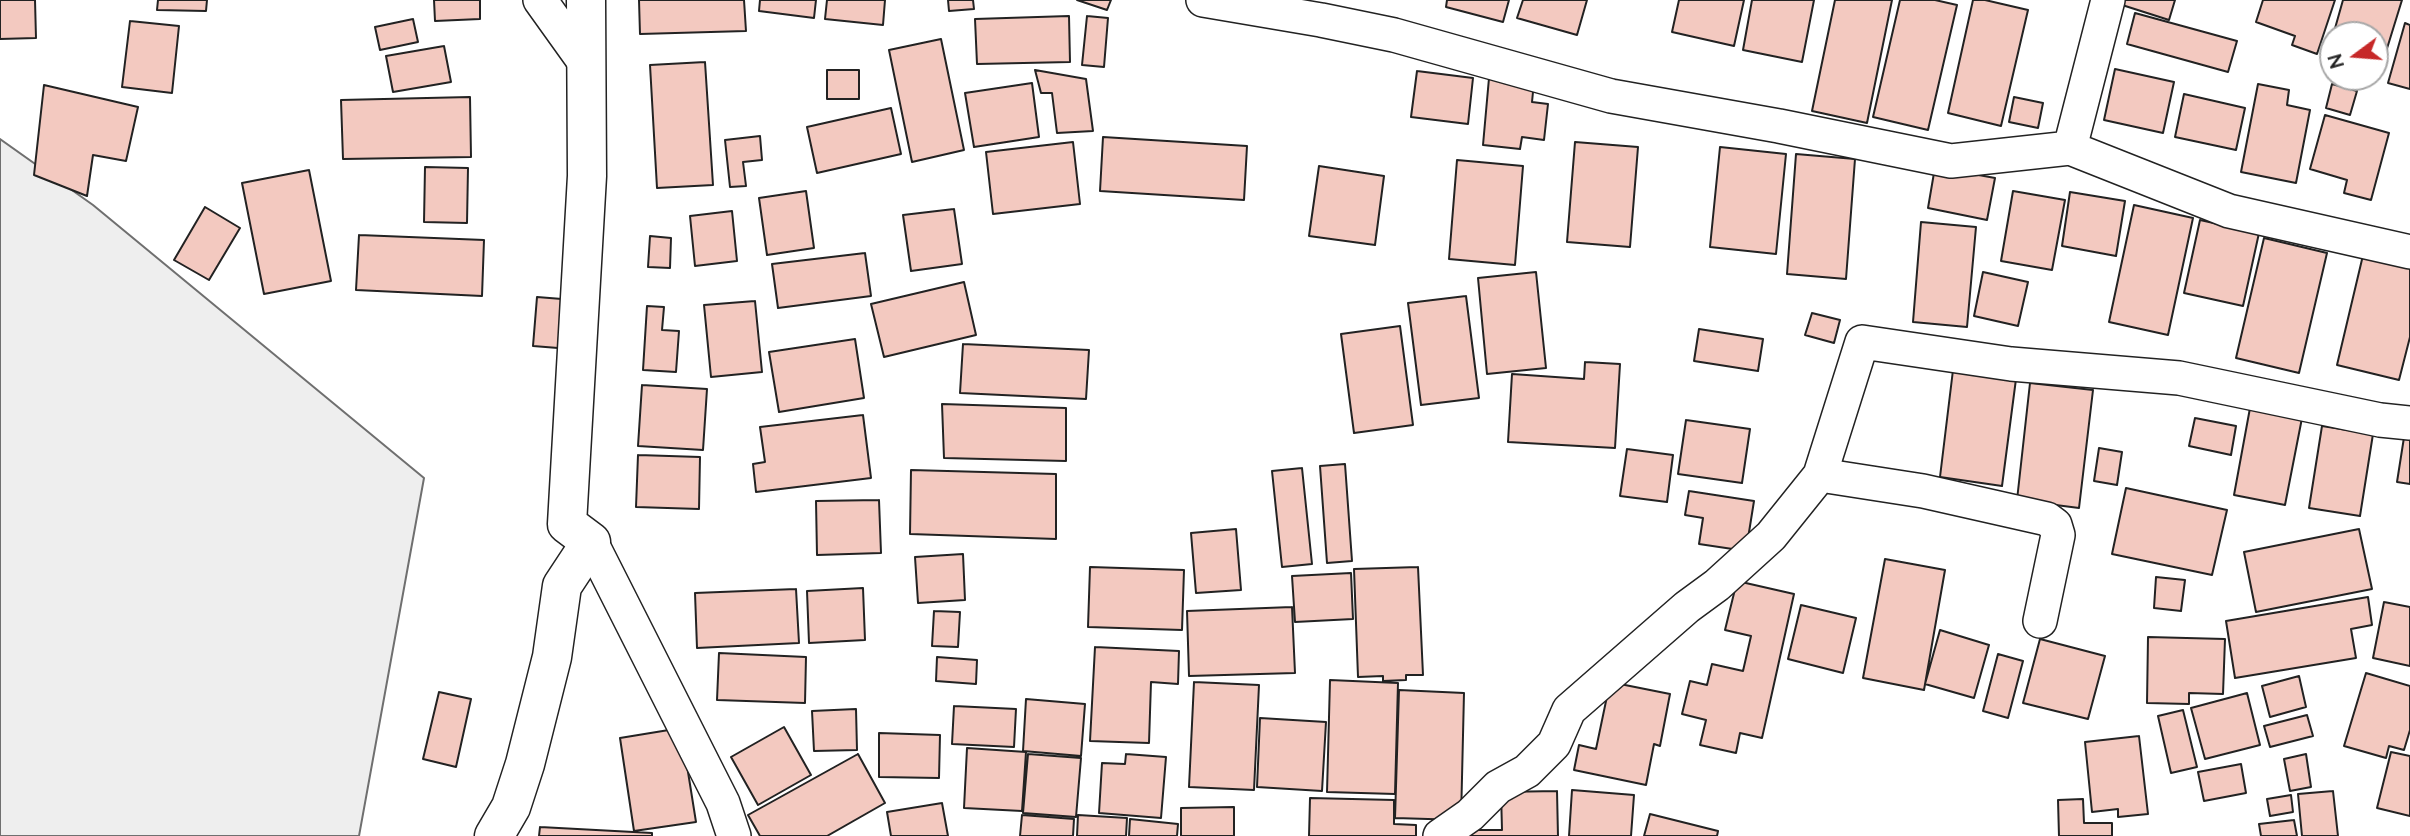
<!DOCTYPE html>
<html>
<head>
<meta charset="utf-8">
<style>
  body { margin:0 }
  #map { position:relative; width:2410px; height:836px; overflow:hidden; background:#fff; font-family:Mulish,sans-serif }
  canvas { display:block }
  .north { position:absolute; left:2319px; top:21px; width:70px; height:70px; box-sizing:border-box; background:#fff; border:2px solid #a7a7a7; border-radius:50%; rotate:254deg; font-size:19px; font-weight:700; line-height:28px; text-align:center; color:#222 }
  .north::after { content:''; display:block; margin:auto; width:24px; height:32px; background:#c62828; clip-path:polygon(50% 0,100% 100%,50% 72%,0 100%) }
</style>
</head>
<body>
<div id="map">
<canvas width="2410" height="836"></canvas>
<div class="north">N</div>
</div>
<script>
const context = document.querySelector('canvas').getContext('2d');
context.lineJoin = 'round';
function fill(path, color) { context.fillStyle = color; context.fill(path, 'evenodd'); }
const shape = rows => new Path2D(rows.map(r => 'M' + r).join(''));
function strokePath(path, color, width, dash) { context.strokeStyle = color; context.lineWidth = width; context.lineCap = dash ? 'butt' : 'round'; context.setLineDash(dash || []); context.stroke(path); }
const green = shape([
  [0,139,93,205,424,478,359,836,0,836,0,139]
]);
const building = shape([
  [0,0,35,0,36,38,0,39,0,0],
  [158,0,207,0,206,11,157,10,158,0],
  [434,0,480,0,480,19,435,21,434,0],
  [639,0,744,0,746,31,640,34,639,0],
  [760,0,816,0,814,18,759,11,760,0],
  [827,0,885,0,883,25,825,19,827,0],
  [948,0,973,0,974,9,949,11,948,0],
  [1077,0,1111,0,1107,10,1077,0],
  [1447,0,1509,0,1503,22,1446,7,1447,0],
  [1523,0,1587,0,1577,35,1517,18,1523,0],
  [1679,0,1744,0,1734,46,1672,32,1679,0],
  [1752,0,1814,0,1802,62,1743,50,1752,0],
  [1835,0,1892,0,1867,123,1812,111,1835,0],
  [1900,0,1935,0,1957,5,1928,130,1873,117,1900,0],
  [1973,0,1985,0,2028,10,2001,126,1948,113,1973,0],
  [2120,0,2175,0,2169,20,2119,4,2120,0],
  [2263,0,2335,0,2317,54,2292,45,2295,36,2256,22,2263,0],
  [2343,0,2402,0,2385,55,2375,52,2375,35,2333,35,2332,39,2343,0],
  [2135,13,2237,41,2228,72,2127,44,2135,13],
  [1069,16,1070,62,977,64,975,19,1069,16],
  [1087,16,1108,18,1104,67,1082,65,1087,16],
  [413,19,418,42,380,50,375,27,413,19],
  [130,21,179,26,172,93,122,87,130,21],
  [2405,23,2410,25,2410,89,2388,83,2405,23],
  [941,39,964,150,912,162,889,50,941,39],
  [444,46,451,82,393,92,386,56,444,46],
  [705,62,713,185,657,188,650,65,705,62],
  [2115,69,2174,82,2163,133,2104,120,2115,69],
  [827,70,859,70,859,99,827,99,827,70],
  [1035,70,1086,79,1093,131,1057,133,1052,93,1041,93,1035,70],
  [1417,71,1473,78,1468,124,1411,117,1417,71],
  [1489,78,1534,82,1532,102,1548,104,1544,140,1522,137,1520,149,1483,145,1489,78],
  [1032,83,1039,137,974,147,965,93,1032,83],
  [2258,84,2289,90,2287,105,2310,110,2296,183,2241,172,2258,84],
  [2332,84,2357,91,2350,115,2326,108,2332,84],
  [44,85,138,107,126,161,93,155,87,196,34,175,44,85],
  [2184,94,2245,108,2236,150,2175,137,2184,94],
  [470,97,471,157,343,159,341,100,470,97],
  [2014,97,2043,103,2038,128,2009,122,2014,97],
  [891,108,901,154,817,173,807,127,891,108],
  [2325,115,2389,133,2371,200,2344,193,2347,180,2310,169,2325,115],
  [760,136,762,160,743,162,746,186,730,187,725,140,760,136],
  [1103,137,1247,146,1244,200,1100,191,1103,137],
  [1073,142,1080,204,993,214,986,152,1073,142],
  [1575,142,1638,147,1630,247,1567,242,1575,142],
  [1720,147,1786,154,1776,254,1710,247,1720,147],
  [1796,154,1855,159,1846,279,1787,274,1796,154],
  [1457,160,1523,166,1515,265,1449,259,1457,160],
  [1319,166,1384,176,1375,245,1309,236,1319,166],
  [425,167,468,168,467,223,424,222,425,167],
  [1935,167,1995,178,1987,220,1928,208,1935,167],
  [309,170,331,281,264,294,242,183,309,170],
  [806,191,814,248,767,255,759,198,806,191],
  [2013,191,2065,200,2052,270,2001,261,2013,191],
  [2070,192,2125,201,2116,256,2062,246,2070,192],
  [2134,205,2193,218,2168,335,2109,322,2134,205],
  [205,207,240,228,209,280,174,260,205,207],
  [954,209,962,264,911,271,903,215,954,209],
  [732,211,737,261,695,266,690,216,732,211],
  [2200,220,2259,233,2243,306,2184,293,2200,220],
  [1921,222,1976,227,1967,327,1913,322,1921,222],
  [359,235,484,240,482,296,356,290,359,235],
  [650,236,671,238,670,268,648,267,650,236],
  [2264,238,2327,253,2299,373,2236,358,2264,238],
  [2364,251,2410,263,2410,337,2399,380,2337,365,2364,251],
  [865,253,871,296,778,308,772,264,865,253],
  [1536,272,1546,368,1487,374,1478,278,1536,272],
  [1983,272,2028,282,2018,326,1974,316,1983,272],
  [964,282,976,335,884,357,871,304,964,282],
  [1466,296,1479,398,1421,405,1408,303,1466,296],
  [537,297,562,299,558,348,533,346,537,297],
  [755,301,762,372,711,377,704,305,755,301],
  [647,306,664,307,662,330,679,331,676,372,643,370,647,306],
  [1812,313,1840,320,1834,343,1805,335,1812,313],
  [1400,326,1413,425,1354,433,1341,334,1400,326],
  [1699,329,1763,339,1758,371,1694,361,1699,329],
  [855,339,864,398,779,412,769,352,855,339],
  [963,344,1089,350,1086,399,960,393,963,344],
  [1585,362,1620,364,1615,448,1508,442,1512,374,1584,379,1585,362],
  [1953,370,2016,379,2002,486,1940,477,1953,370],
  [2030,383,2093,390,2079,508,2017,500,2030,383],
  [642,385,707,389,703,450,638,446,642,385],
  [942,404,1066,408,1066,461,944,458,942,404],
  [2250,408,2302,418,2285,505,2234,495,2250,408],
  [863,415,871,478,756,492,753,464,765,462,760,427,863,415],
  [2195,418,2236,426,2231,455,2189,446,2195,418],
  [1686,420,1750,429,1742,483,1678,474,1686,420],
  [2322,426,2373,434,2360,516,2309,508,2322,426],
  [2405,431,2410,432,2410,484,2397,482,2405,431],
  [2099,448,2122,452,2117,485,2094,481,2099,448],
  [1627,449,1673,455,1667,502,1620,496,1627,449],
  [638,455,700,457,699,509,636,507,638,455],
  [1345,464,1352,561,1327,563,1320,466,1345,464],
  [1302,468,1312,564,1282,567,1272,471,1302,468],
  [911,470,1056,474,1056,539,910,534,911,470],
  [2126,488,2227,510,2212,575,2112,554,2126,488],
  [1689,491,1754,501,1746,551,1699,544,1703,518,1685,515,1689,491],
  [879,500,881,553,817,555,816,501,879,500],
  [1236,529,1241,590,1196,593,1191,533,1236,529],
  [2359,529,2372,589,2256,612,2244,552,2359,529],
  [963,554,965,600,918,603,915,557,963,554],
  [1885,559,1945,570,1924,690,1863,678,1885,559],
  [1090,567,1184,570,1182,630,1088,627,1090,567],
  [1418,567,1423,675,1406,675,1406,680,1383,681,1383,676,1358,677,1354,569,1418,567],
  [1351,573,1353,619,1295,622,1292,576,1351,573],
  [2156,577,2185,580,2181,611,2154,608,2156,577],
  [1737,581,1794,594,1762,738,1740,733,1736,753,1700,745,1706,720,1682,714,1690,681,1707,685,1712,664,1743,671,1751,636,1725,630,1737,581],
  [863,588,865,640,809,643,807,591,863,588],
  [796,589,799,643,697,648,695,593,796,589],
  [2368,597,2372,625,2351,629,2356,658,2235,678,2226,621,2368,597],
  [2384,602,2410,607,2410,666,2373,658,2384,602],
  [1801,605,1856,618,1843,673,1788,659,1801,605],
  [1292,607,1295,673,1189,676,1187,611,1292,607],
  [934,611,960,612,958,647,932,646,934,611],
  [1940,630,1989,645,1974,698,1925,684,1940,630],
  [2148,637,2225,639,2223,694,2189,693,2189,704,2147,703,2148,637],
  [2040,639,2105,656,2088,719,2023,703,2040,639],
  [1095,647,1179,651,1178,684,1151,682,1149,743,1090,741,1095,647],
  [719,653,806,657,805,703,717,700,719,653],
  [1998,654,2023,661,2008,718,1983,711,1998,654],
  [937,657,977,660,976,684,936,681,937,657],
  [2366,673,2410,686,2410,730,2404,750,2389,746,2386,758,2344,746,2366,673],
  [2299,676,2306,707,2270,717,2262,686,2299,676],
  [1330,680,1398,683,1395,794,1327,792,1330,680],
  [1194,682,1259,685,1254,790,1189,787,1194,682],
  [1610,682,1670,694,1660,746,1654,744,1646,785,1574,770,1579,745,1596,749,1610,682],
  [1399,690,1464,693,1461,820,1395,818,1399,690],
  [439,692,471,699,456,767,423,759,439,692],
  [2247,693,2260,745,2205,759,2191,708,2247,693],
  [1026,699,1085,704,1081,756,1023,751,1026,699],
  [954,706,1016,709,1014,747,952,744,954,706],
  [856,709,857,750,814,751,812,711,856,709],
  [2183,710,2197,767,2171,773,2158,716,2183,710],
  [2307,715,2313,736,2270,747,2264,726,2307,715],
  [1260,718,1326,722,1322,791,1257,787,1260,718],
  [784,727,811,775,758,805,731,757,784,727],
  [681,728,696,822,634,831,620,738,681,728],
  [879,733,940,735,939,778,879,777,879,733],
  [2139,736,2148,814,2118,817,2118,809,2092,812,2085,742,2139,736],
  [967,748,1026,752,1022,811,964,808,967,748],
  [2391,752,2410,756,2410,816,2377,808,2391,752],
  [858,754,885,803,827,836,760,836,748,815,858,754],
  [1028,754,1081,758,1076,817,1023,813,1028,754],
  [1126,754,1166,757,1161,818,1099,813,1102,763,1125,764,1126,754],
  [2306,754,2311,787,2290,791,2284,759,2306,754],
  [2241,764,2246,793,2204,801,2198,772,2241,764],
  [1572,790,1634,795,1631,836,1569,836,1572,790],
  [1557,791,1558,836,1449,836,1449,830,1502,830,1501,792,1557,791],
  [2333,791,2338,836,2302,836,2298,794,2333,791],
  [2291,795,2293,812,2270,816,2267,799,2291,795],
  [1310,798,1394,800,1394,824,1416,825,1416,836,1309,836,1310,798],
  [2083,799,2084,823,2112,823,2112,836,2059,836,2058,800,2083,799],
  [942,803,948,836,891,836,887,812,942,803],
  [1234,807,1234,836,1181,836,1181,808,1234,807],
  [1650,814,1718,831,1717,836,1644,836,1650,814],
  [1022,815,1074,819,1073,836,1020,836,1022,815],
  [1078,815,1127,818,1126,836,1077,836,1078,815],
  [1130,819,1178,824,1177,836,1129,836,1130,819],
  [2294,820,2297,836,2261,836,2259,824,2294,820],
  [540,827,652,833,652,836,539,836,540,827]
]);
const minor = shape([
  [540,0,588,67],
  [1203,0,1321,20,1394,35,1611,96,1779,126,1951,161,2070,148,2229,211,2410,252],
  [2070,148,2108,0],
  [1820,475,1923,491,2047,519,2055,525,2058,535,2040,621],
  [591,542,723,803,734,836],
  [1440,836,1470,815,1498,787,1527,771,1554,744,1569,710,1687,607,1717,585,1771,536,1820,475,1862,342,2011,364,2179,378,2380,420,2410,423]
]);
const tertiary = shape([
  [494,836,511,807,525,764,552,657,562,586,591,542,567,524,587,176,586,0]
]);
fill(green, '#eee');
strokePath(green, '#6f6f6f', 2);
fill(building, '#f3c9c0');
strokePath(building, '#222', 2);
strokePath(minor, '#222', 36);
strokePath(tertiary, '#222', 41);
strokePath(minor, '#fff', 33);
strokePath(tertiary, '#fff', 38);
</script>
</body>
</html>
